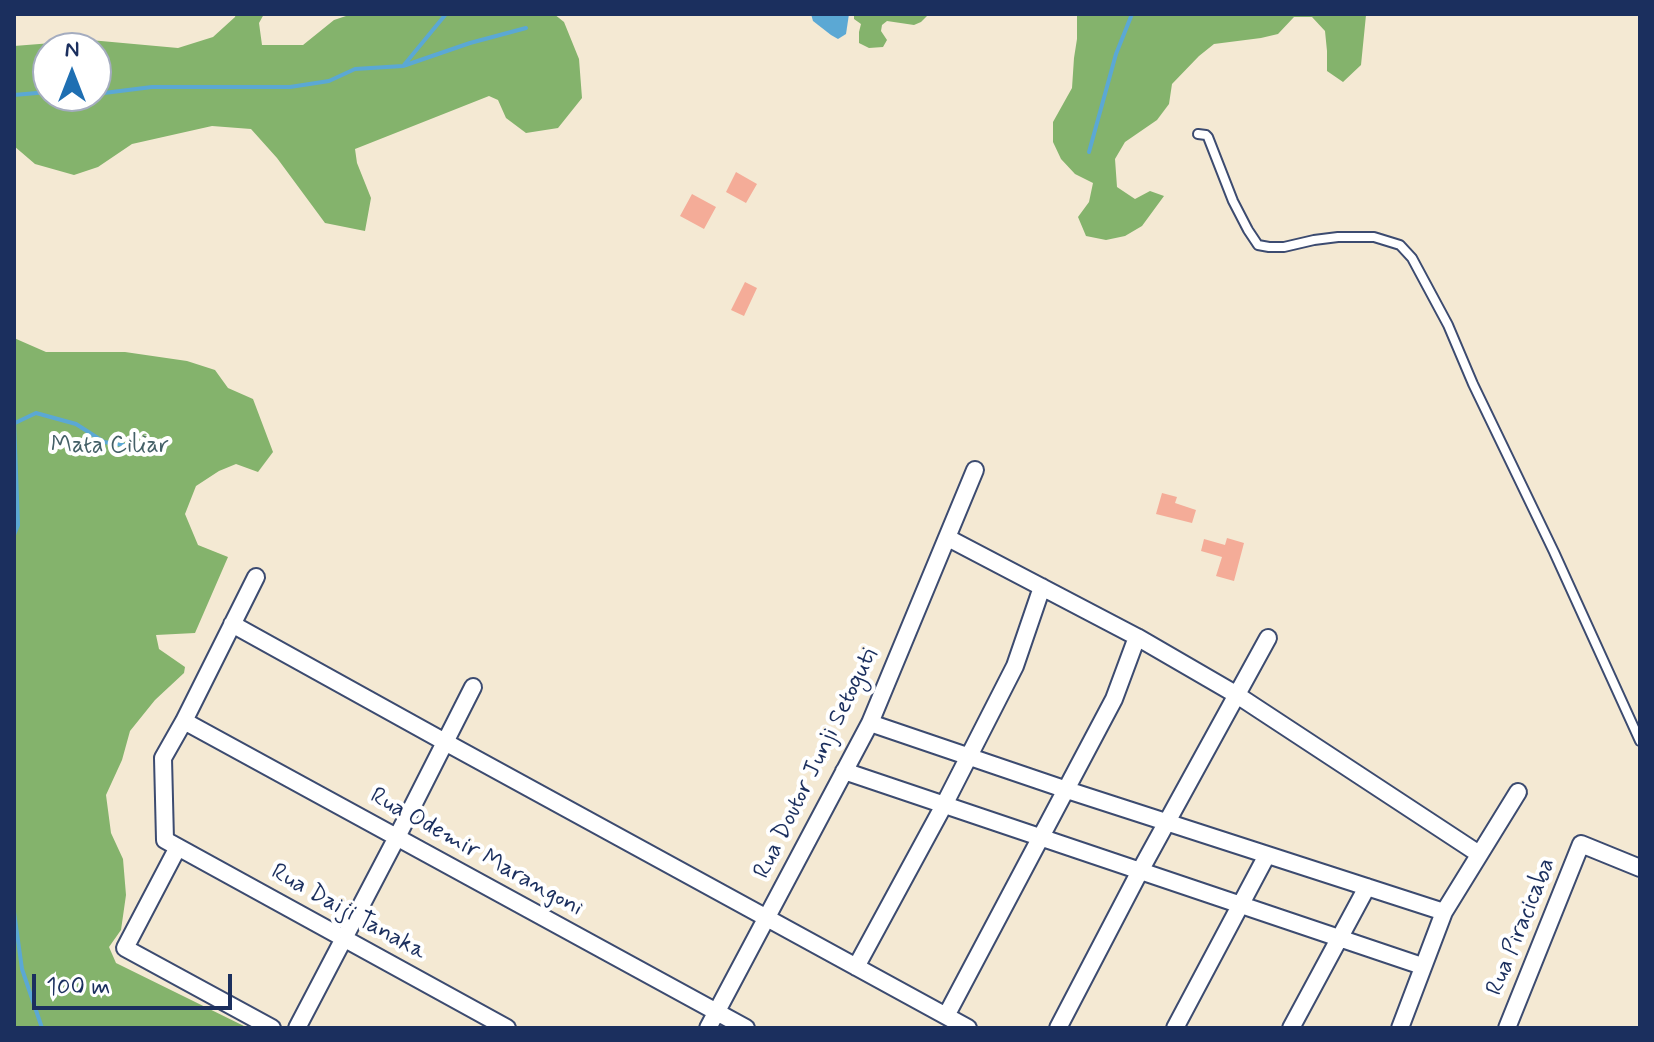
<!DOCTYPE html>
<html>
<head>
<meta charset="utf-8">
<style>
  body { margin:0 }
  #map { position:relative; width:1654px; height:1042px; overflow:hidden; background:#f4e9d3; font-family:Mynerve,sans-serif }
  canvas { display:block }
  .frame { position:absolute; inset:0; border:16px solid #1b2f5e; pointer-events:none }
  .north { position:absolute; left:32px; top:32px; width:80px; height:80px; box-sizing:border-box; background:#fff; border:2px solid #a4acbf; border-radius:50%; rotate:0deg; font-size:22px; font-weight:700; line-height:32px; text-align:center; color:#1b2f5e }
  .north::after { content:''; display:block; margin:auto; width:28px; height:36px; background:#1f6fb2; clip-path:polygon(50% 0,100% 100%,50% 72%,0 100%) }
  .scale { position:absolute; left:32px; top:974px; width:200px; height:36px; box-sizing:border-box; border:4px solid #1b2f5e; border-top:0; padding-left:10px; font-size:24px; line-height:28px; white-space:nowrap; color:#1b2f5e; -webkit-text-stroke:6px #fff; paint-order:stroke }
</style>
</head>
<body>
<div id="map">
<canvas width="1654" height="1042"></canvas>
<div class="frame"></div>
<div class="north">N</div>
<div class="scale">100 m</div>
</div>
<script>
const context = document.querySelector('canvas').getContext('2d');
context.lineJoin = 'round';
function fill(path, color) { context.fillStyle = color; context.fill(path, 'evenodd'); }
const shape = rows => new Path2D(rows.map(r => 'M' + r).join(''));
function strokePath(path, color, width, dash) { context.strokeStyle = color; context.lineWidth = width; context.lineCap = dash ? 'butt' : 'round'; context.setLineDash(dash || []); context.stroke(path); }
function write(font, color, halo, rows, align = 'center') {
  context.font = font + ' Mynerve,sans-serif'; context.lineWidth = 8; context.setLineDash([]); context.textBaseline = 'middle'; context.strokeStyle = halo; context.fillStyle = color; for (const [text, x, y, turn = 0] of rows) {
    context.save(); context.translate(x, y); context.rotate((+turn || 0) * Math.PI / 180); context.textAlign = isNaN(turn) ? turn : align; if (halo) context.strokeText(text, 0, 0); context.fillText(text, 0, 0); context.restore();
  }
}
const forest = shape([
  [236,14,264,14,259,23,262,45,303,45,334,20,352,14,554,14,564,22,579,59,582,98,558,128,526,133,506,118,498,100,489,96,355,149,357,163,371,198,365,231,325,223,277,158,251,129,212,126,132,144,98,167,74,175,35,164,14,146,14,46,90,40,178,48,213,37,235,17],
  [48,48,96,48,96,96,48,96],
  [854,14,929,14,921,22,914,25,887,21,882,25,881,31,887,40,883,47,869,48,859,43,859,32,861,24,854,19],
  [1077,14,1366,14,1366,15,1361,65,1343,82,1327,71,1327,51,1325,31,1312,17,1294,17,1278,34,1261,38,1214,44,1199,56,1172,84,1169,104,1157,120,1125,142,1115,159,1117,187,1135,199,1150,191,1164,196,1142,226,1125,236,1106,240,1086,236,1078,217,1089,202,1093,183,1075,174,1061,159,1053,142,1053,122,1072,88,1074,58,1077,39],
  [14,338,46,352,125,352,187,361,215,370,228,388,253,399,273,452,258,472,236,464,219,471,196,486,185,514,198,545,228,557,195,633,156,635,159,649,185,667,184,673,155,700,130,731,122,760,106,795,111,833,123,859,126,895,121,930,109,947,116,963,248,1028,14,1028]
]);
const water = shape([
  [811,14,849,14,846,34,838,39,831,35,813,21]
]);
const stream = shape([
  [404,65,446,14],
  [96,94,152,87,290,87,329,81,355,69,403,66,470,43,526,28],
  [14,95,48,92],
  [1089,152,1116,54,1132,14],
  [14,420,18,525,14,535],
  [15,423,36,413,76,424,104,442,162,451],
  [14,912,22,969,42,1028]
]);
const building = shape([
  [736,172,757,184,746,203,726,192],
  [692,194,716,207,704,229,680,216],
  [745,282,757,288,744,316,731,310],
  [1162,493,1177,497,1175,503,1196,510,1192,523,1156,514],
  [1227,538,1244,543,1234,581,1216,576,1222,557,1201,551,1204,539,1225,545]
]);
const lane = shape([
  [1198,134,1206,135,1208,137,1233,201,1248,230,1258,245,1269,247,1284,247,1314,240,1338,237,1374,237,1400,245,1412,258,1448,325,1473,384,1554,552,1640,741]
]);
const street = shape([
  [948,538,1137,637,1237,695,1479,854],
  [256,577,184,721,163,758,165,840,507,1028],
  [232,624,445,742,968,1028],
  [184,721,746,1028],
  [870,723,1067,790,1444,912],
  [844,771,1422,966],
  [178,847,125,948,272,1028],
  [856,967,944,805,1015,666,1042,587],
  [946,1016,1114,699,1137,637],
  [297,1028,397,837,473,687],
  [708,1028,870,723,975,470],
  [1058,1028,1140,871,1268,638],
  [1175,1028,1267,855],
  [1291,1028,1367,887],
  [1400,1028,1444,912,1518,792],
  [1507,1028,1581,844,1640,868]
]);
const parkNames = [
  ["Mata Ciliar",110,447]
];
const streetNames = [
  ["Rua Doutor Junji Setoguti",817,764,-64],
  ["Rua Odemir Marangoni",476,853,29],
  ["Rua Daiji Tanaka",348,913,29],
  ["Rua Piracicaba",1522,927,-68]
];
fill(forest, '#84b36c');
fill(water, '#5ba8d4');
strokePath(stream, '#5ba8d4', 4);
fill(building, '#f4ac98');
strokePath(lane, '#3c4b70', 12);
strokePath(street, '#3c4b70', 20);
strokePath(lane, '#fff', 8);
strokePath(street, '#fff', 16);
write('24px', '#446067', '#fff', parkNames);
write('24px', '#1b2f5e', '#fff', streetNames);
</script>
</body>
</html>
